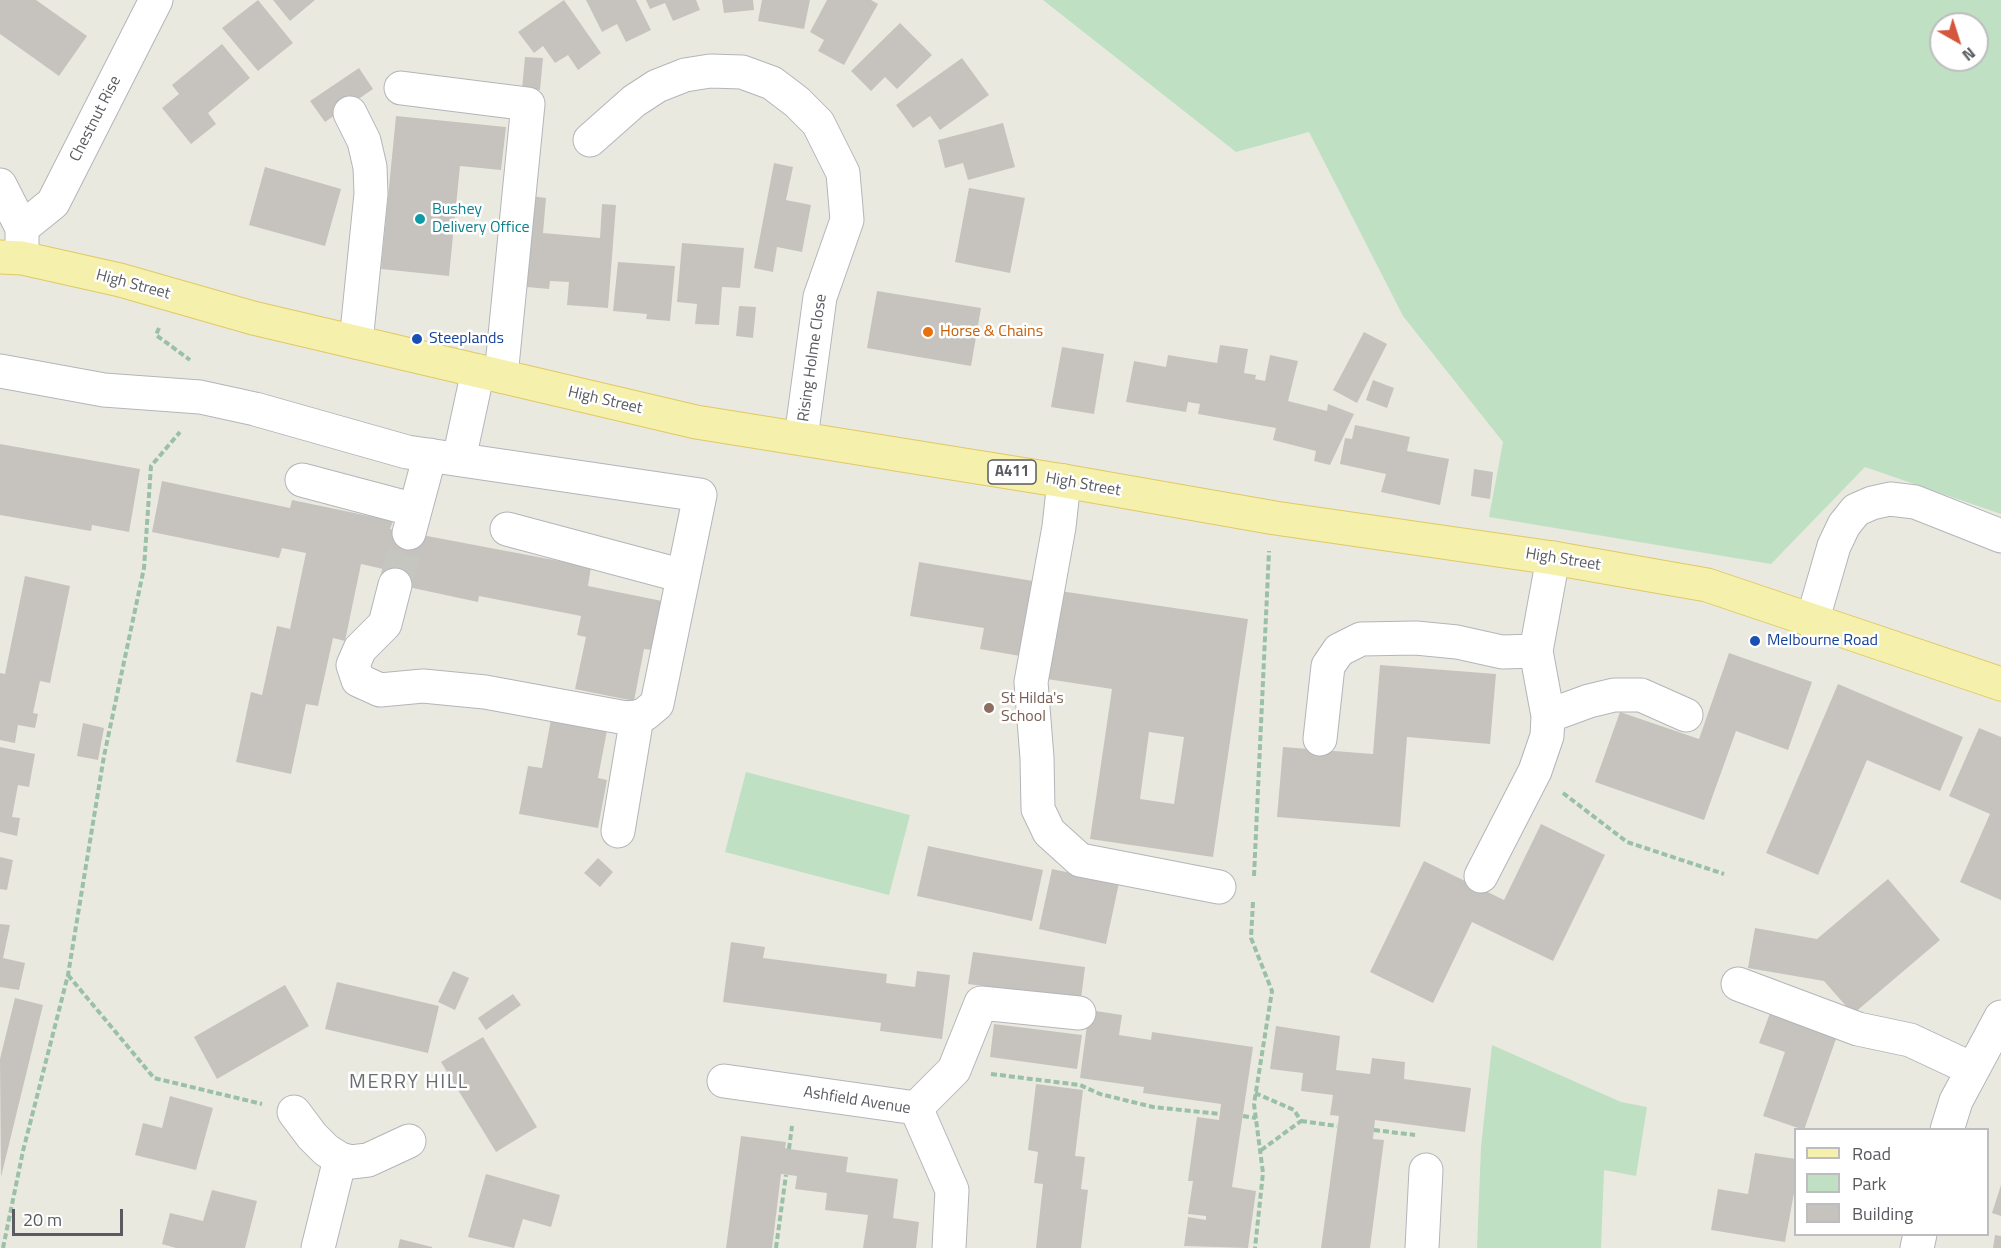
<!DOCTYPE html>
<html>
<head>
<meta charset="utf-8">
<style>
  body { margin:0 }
  #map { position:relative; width:2001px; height:1248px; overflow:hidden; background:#eae9e0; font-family:"Titillium Web",sans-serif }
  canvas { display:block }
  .legend { position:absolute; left:1794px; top:1128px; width:195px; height:108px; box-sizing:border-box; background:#fff; border:2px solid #bdbdbf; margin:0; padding:8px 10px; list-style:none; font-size:18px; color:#595b60 }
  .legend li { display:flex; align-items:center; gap:12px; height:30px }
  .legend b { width:30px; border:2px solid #bdbdbf }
  .north { position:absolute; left:1929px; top:12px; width:60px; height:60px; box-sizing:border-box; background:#fff; border:2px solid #bdbdbf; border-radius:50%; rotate:141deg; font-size:16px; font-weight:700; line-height:24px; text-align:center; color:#595b60 }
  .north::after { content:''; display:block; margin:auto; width:21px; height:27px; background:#d4573d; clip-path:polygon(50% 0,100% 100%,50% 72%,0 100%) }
  .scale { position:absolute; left:12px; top:1209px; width:111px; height:27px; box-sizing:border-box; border:3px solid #595b60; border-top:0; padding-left:8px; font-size:18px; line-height:21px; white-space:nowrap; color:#595b60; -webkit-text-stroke:4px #fff; paint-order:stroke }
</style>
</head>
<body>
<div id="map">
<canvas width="2001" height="1248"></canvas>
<ul class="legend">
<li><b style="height:8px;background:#f5f0ab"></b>Road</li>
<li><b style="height:16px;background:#bfe0c2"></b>Park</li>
<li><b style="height:16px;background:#c6c3be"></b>Building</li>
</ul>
<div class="north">N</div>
<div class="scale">20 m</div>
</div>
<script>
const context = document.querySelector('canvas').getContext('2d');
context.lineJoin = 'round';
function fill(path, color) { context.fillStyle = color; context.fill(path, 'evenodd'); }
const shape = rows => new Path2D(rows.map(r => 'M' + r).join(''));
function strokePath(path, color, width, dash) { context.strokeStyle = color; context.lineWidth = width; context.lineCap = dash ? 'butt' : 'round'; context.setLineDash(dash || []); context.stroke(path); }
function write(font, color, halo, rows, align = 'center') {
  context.font = font + ' "Titillium Web",sans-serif'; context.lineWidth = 5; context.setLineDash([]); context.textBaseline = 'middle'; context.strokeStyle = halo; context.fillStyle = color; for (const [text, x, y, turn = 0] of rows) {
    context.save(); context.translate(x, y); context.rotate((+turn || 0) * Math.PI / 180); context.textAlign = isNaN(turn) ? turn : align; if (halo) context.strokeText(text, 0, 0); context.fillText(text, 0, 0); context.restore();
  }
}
const green = shape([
  [1043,0,2001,0,2001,514,1865,467,1771,564,1489,517,1503,442,1403,316,1309,132,1236,152],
  [1941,24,1977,24,1977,60,1941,60],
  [746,772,910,815,889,895,725,852],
  [1492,1045,1621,1102,1647,1107,1636,1176,1604,1170,1601,1248,1477,1248,1481,1147]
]);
const building = shape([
  [0,0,36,0,87,36,59,76,0,34],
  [258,0,293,43,258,71,222,28],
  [273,0,315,0,290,21],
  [564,0,601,53,578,70,568,55,555,63,543,46,534,53,518,32],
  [586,0,636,0,651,30,626,42,617,24,602,32],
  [646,0,696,0,700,10,673,21,665,3,650,9],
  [722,0,753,0,754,10,724,13],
  [762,0,810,0,804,29,758,21],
  [827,0,871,0,878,4,844,65,818,51,824,40,810,32],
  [900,23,932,55,897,89,885,77,871,91,851,71],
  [222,44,250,78,208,113,216,124,191,144,162,108,179,94,172,85],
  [525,57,543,58,540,90,522,89],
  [962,58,989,95,940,130,930,116,913,128,896,105],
  [359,68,373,89,325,122,310,101],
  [396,116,506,127,501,170,460,166,449,276,381,269],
  [1003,123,1015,167,968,180,963,163,945,168,938,140],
  [774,163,793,167,786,200,811,205,802,252,777,247,773,272,754,268],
  [265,167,341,189,325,246,249,225],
  [969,188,1025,198,1010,273,955,262],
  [531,196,546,198,543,233,600,238,602,204,616,205,608,308,567,305,569,282,550,281,549,289,527,287,532,232],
  [682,243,744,248,740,288,722,287,719,325,695,324,697,304,677,302],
  [618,262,675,266,670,321,646,319,647,314,613,311],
  [877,291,981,308,971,366,867,348],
  [739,306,756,307,753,338,736,336],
  [1364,332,1387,344,1357,403,1333,390],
  [1220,345,1248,349,1244,373,1256,375,1255,379,1265,381,1270,355,1298,361,1288,401,1327,411,1328,404,1354,414,1330,465,1314,461,1316,451,1273,440,1276,428,1198,414,1200,404,1188,402,1186,412,1126,402,1134,361,1166,367,1168,355,1217,363],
  [1062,347,1104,354,1094,414,1051,407],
  [1373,380,1394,388,1387,408,1366,400],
  [1355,425,1410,437,1407,451,1449,459,1440,505,1381,492,1386,474,1340,464,1345,438,1352,439],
  [0,444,140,469,129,532,92,525,91,531,0,515],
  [1474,469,1493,472,1490,499,1471,496],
  [162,481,290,508,292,500,393,521,390,529,591,567,588,586,662,601,652,650,644,649,634,701,575,689,586,637,577,635,581,616,479,596,478,602,380,581,383,569,361,564,345,641,333,638,318,706,306,704,291,774,236,762,251,692,262,695,277,626,290,629,306,553,282,548,279,558,152,532],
  [919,562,1033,581,1020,656,980,649,984,628,910,616],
  [25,576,70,586,50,683,40,681,33,713,38,714,35,728,18,725,15,743,0,740,0,673,5,674],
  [1060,591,1248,619,1213,857,1090,839,1112,689,1047,679],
  [1149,732,1184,737,1174,804,1140,799],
  [1729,653,1812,682,1788,750,1736,731,1704,820,1595,782,1620,712,1699,739],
  [1380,665,1496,674,1490,744,1407,737,1400,827,1277,817,1283,747,1373,754],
  [1838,684,1963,737,1940,791,1867,760,1818,875,1766,853],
  [552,714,608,725,598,778,607,780,598,828,519,814,528,766,542,768],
  [83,723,104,728,98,760,77,756],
  [1979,728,2001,737,2001,900,1960,882,1990,814,1949,796],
  [0,747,35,754,29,787,18,785,12,817,20,818,17,836,0,832],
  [1541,824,1605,855,1553,961,1472,922,1433,1003,1370,972,1424,861,1504,900],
  [928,846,1043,870,1032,921,917,896],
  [0,857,13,860,7,890,0,889],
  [598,858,613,872,600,887,584,873],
  [1052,869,1119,883,1106,944,1039,929],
  [1888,879,1940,940,1853,1014,1824,981,1748,968,1755,928,1817,939],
  [0,924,10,925,3,958,25,963,19,990,0,987],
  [731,942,765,947,763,958,887,974,886,983,915,987,917,971,950,975,942,1039,880,1031,881,1023,723,1002],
  [973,952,1085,967,1081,999,968,984],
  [453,971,469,978,455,1010,438,1002],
  [337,982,439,1006,428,1053,325,1029],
  [285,985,309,1026,217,1079,194,1037],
  [513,994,521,1005,486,1030,478,1018],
  [15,998,43,1005,1,1177,0,1059],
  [1089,1010,1122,1015,1119,1035,1151,1040,1152,1032,1253,1047,1232,1187,1256,1191,1248,1248,1184,1246,1188,1217,1206,1220,1206,1216,1188,1214,1193,1181,1188,1181,1197,1117,1219,1120,1221,1104,1143,1093,1144,1087,1080,1078],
  [1770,1013,1837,1036,1804,1130,1763,1116,1785,1052,1759,1043],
  [994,1024,1082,1035,1077,1069,990,1057],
  [1276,1026,1340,1036,1336,1070,1370,1074,1372,1058,1405,1062,1404,1079,1471,1088,1465,1132,1375,1120,1373,1139,1384,1140,1370,1248,1321,1248,1339,1116,1330,1115,1333,1095,1301,1091,1303,1073,1270,1069],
  [483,1037,537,1127,496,1152,441,1062],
  [1036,1084,1083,1090,1075,1156,1085,1157,1081,1189,1088,1190,1081,1248,1036,1248,1043,1184,1034,1183,1038,1152,1028,1150],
  [170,1096,213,1108,196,1170,135,1155,143,1123,162,1128],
  [741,1136,786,1142,785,1148,789,1149,848,1157,846,1172,898,1179,893,1218,919,1222,916,1248,863,1248,868,1215,825,1210,827,1193,795,1189,797,1176,781,1174,772,1248,726,1248],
  [1755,1153,1796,1159,1796,1182,1785,1242,1711,1230,1718,1189,1748,1194],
  [486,1174,560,1195,551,1227,523,1219,514,1248,468,1237],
  [2001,1185,2001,1216,1992,1213],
  [212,1190,257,1201,245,1248,176,1248,162,1244,170,1213,203,1221],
  [1995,1235,2001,1236,2001,1248,1993,1248],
  [400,1239,432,1247,432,1248,398,1248]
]);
const minorTunnel = shape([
  [395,585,409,533]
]);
const path = shape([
  [159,328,156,335,190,360],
  [1563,793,1627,842,1724,874],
  [1254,876,1269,551],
  [1253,902,1251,938,1272,991,1254,1104,1263,1173,1255,1248],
  [68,975,154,1078,262,1104],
  [991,1074,1080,1085,1100,1094,1153,1107,1220,1114],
  [1255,1093,1294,1110,1301,1121,1260,1151],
  [1243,1116,1256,1118],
  [1301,1121,1337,1126],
  [1374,1130,1415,1135],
  [789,1149,792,1126],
  [3,1248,23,1151,68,975,104,756,144,568,151,466,180,432],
  [776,1248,786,1175]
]);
const minor = shape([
  [401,88,528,104,501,376],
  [350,113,364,141,370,167,371,194,356,342],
  [590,140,634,101,657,86,685,75,710,71,742,72,772,83,797,102,818,123,843,173,847,220,820,297,801,438],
  [0,185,22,228,22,250],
  [22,228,53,203,156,0],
  [0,371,104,390,200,397,255,409,407,452,700,495,657,704,645,714,637,717,626,718,485,692,423,686,380,690,358,680,353,665,360,649,385,624,395,585],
  [459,459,478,371],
  [302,480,415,510],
  [1064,481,1059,527,1031,682,1037,758,1038,809,1049,832,1080,860,1219,887],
  [507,529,683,576],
  [409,533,430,455],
  [1812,622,1834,546,1844,525,1856,510,1872,503,1890,499,1915,502,2001,536],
  [1548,716,1589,701,1614,695,1641,695,1686,715],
  [1320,739,1328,666,1339,650,1361,639,1416,638,1457,642,1502,652,1536,651],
  [618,831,637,717],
  [1481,876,1535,771,1547,736,1548,716,1536,651,1553,558],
  [1738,984,1858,1029,1910,1040,1972,1069],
  [724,1081,916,1108,952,1190,949,1248],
  [916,1108,954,1070,981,1003,1079,1013],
  [294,1112,312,1136,326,1150,340,1159,351,1162,368,1160,409,1141],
  [1947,1130,1956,1101,2001,1017],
  [318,1248,340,1159],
  [1422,1248,1426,1170],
  [1917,1248,1920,1234]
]);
const major = shape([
  [0,257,22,258,120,280,253,318,696,422,1064,481,1275,518,1553,558,1707,585,2001,684]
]);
const markers = [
  [420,219,6,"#0f9aa8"],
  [928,332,6,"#e8710a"],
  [417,339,6,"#1a4fb4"],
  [1755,641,6,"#1a4fb4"],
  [989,708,6,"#8d6e63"]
];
const shields = [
  [1012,472,48]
];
const shieldNames = [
  ["A411",1012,472]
];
const streetNames = [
  ["Chestnut Rise",96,119,-63],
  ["High Street",133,285,15],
  ["Rising Holme Close",813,358,-82],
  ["High Street",605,401,13],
  ["High Street",1083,485,10],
  ["High Street",1563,560,9],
  ["Ashfield Avenue",857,1101,9]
];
const cultureNames = [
  ["Bushey",432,210],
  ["Delivery Office",432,228]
];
const foodNames = [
  ["Horse & Chains",940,332]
];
const transitNames = [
  ["Steeplands",429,339],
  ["Melbourne Road",1767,641]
];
const educationNames = [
  ["St Hilda's",1001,699],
  ["School",1001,717]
];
const quarterNames = [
  ["MERRY HILL",409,1083]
];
fill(green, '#bfe0c2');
fill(building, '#c6c3be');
strokePath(minorTunnel, '#c6c6c0', 33, [33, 16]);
strokePath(minor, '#b3b5ba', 35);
strokePath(major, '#e0c964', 35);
strokePath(path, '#9ac0a7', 4, [6, 3]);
strokePath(minor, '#fff', 33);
strokePath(major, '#f5f0ab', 33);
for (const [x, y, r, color] of markers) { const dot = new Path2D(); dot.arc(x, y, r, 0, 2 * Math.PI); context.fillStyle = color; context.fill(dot); strokePath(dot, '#fff', 2); }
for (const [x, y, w] of shields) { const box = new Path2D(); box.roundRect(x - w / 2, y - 12, w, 24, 4.5); context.fillStyle = '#fff'; context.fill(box); strokePath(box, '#595b60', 1.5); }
write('bold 15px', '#595b60', null, shieldNames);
write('16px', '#595b60', '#fff', streetNames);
write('16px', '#0d838f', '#fff', cultureNames, 'left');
write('16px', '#c56008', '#fff', foodNames, 'left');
write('16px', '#164399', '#fff', transitNames, 'left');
write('16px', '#785e54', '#fff', educationNames, 'left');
context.letterSpacing = '1.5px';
write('20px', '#6a6d72', '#fff', quarterNames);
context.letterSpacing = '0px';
</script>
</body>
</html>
